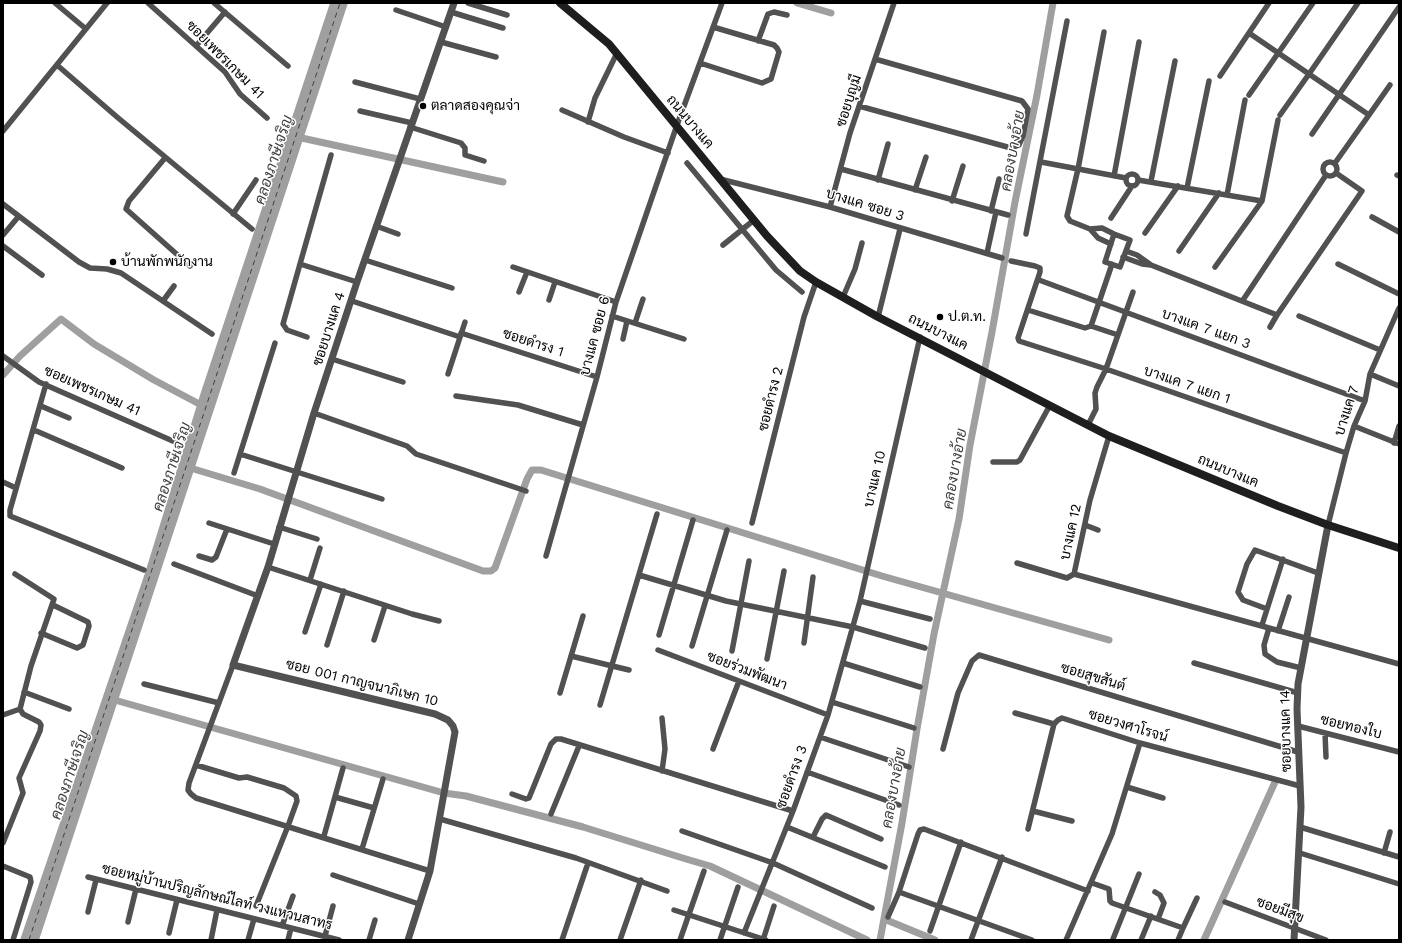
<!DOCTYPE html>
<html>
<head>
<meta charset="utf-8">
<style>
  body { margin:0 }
  #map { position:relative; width:1402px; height:943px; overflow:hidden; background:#fff; font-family:"Work Sans",sans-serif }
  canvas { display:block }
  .frame { position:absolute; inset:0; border:4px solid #000; pointer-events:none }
</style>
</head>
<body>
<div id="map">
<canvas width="1402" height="943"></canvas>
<div class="frame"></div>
</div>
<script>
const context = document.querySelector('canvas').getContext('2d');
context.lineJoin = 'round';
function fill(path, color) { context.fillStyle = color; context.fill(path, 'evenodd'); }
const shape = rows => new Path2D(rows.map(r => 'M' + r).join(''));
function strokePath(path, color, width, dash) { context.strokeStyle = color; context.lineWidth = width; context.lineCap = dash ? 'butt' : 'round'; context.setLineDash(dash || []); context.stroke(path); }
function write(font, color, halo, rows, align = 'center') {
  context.font = font + ' "Work Sans",Sarabun,sans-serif'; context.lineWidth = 3; context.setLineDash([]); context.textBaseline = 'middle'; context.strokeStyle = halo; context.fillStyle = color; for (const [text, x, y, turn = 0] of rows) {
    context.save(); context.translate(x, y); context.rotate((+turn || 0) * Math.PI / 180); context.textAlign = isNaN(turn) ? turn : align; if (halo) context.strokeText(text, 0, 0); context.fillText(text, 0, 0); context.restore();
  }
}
const water = shape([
  [330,3,348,3,39,940,20,940,145,573,201,392]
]);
const canal = shape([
  [797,3,831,13],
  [297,137,503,182],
  [3,375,20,356,61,319,94,344,154,380,205,407],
  [187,467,260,489,483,571,491,571,495,568,527,479,532,470,541,470,882,576,1109,640],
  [111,699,444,793,466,796,583,827,686,859,710,866,867,940],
  [884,919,935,940],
  [880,940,902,823,917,729,934,634,959,519,970,445,992,332,1015,202,1037,95,1053,3],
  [1204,940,1275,782]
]);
const ferry = shape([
  [29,940,340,3]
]);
const minor = shape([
  [55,3,86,29],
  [148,3,225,72,240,94,267,118],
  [214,3,288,66],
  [468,3,507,15],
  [396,10,446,27],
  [451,12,503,28],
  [1249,33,1309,74,1358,3],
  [758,41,768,14,774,12,787,15],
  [441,42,496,57],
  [196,46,225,12],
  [700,63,762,83,771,79,779,52,777,48,774,45,713,27],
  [57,65,117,117,252,229],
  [1220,76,1269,3],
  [355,82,420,99],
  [1249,95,1313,3],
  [859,106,1011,148,1019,145,1023,136,1028,109,1022,101,875,59],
  [562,110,624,137,668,153],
  [360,111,412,123],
  [1280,115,1309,74,1369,115,1335,163],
  [1369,115,1390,85],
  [588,122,595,98,617,53],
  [410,127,461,143,465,148,465,155,484,161],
  [3,131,107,3],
  [1312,134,1399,7],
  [331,155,300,264,357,282],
  [165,158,129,201,126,209,190,266],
  '1323 169a7 7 0 1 1 14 0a7 7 0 1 1-14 0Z',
  [1041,162,1126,178],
  [687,163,776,270,802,292],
  [841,169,1008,215],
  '1126 180a6 6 0 1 1 12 0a6 6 0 1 1-12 0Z',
  [1397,175,1399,176],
  [1114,176,1139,42],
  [720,179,830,207,1002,258],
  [878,180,888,144],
  [1138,180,1262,201],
  [1151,181,1175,61],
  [1187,188,1209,81],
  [915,190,926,157],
  [1227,195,1245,100],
  [952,201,963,166],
  [3,204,79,262,90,268,107,269,121,273,212,334],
  [830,207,850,133,894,3],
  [991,211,999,179],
  [233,214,256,180],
  [1372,217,1399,232],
  [1111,218,1132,186],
  [376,226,398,234],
  [1090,229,1070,221,1067,216,1078,169,1104,32],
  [1145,233,1178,186],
  [1026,234,1067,21],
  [1114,234,1130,240,1120,267,1105,262,1114,234],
  [3,235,19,216],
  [1111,244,1098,238,1090,229,1102,228,1114,234],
  [723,245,754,220],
  [3,246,42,275],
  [1126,251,1137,255,1151,265],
  [1179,251,1219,193],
  [987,253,996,212],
  [1123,257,1142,264,1151,265,1277,315,1362,191,1336,173],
  [365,260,452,288],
  [1011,261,1035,266,1040,268,1040,272,1018,338,1019,341,1106,369,1346,453],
  [300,264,283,324,287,330,307,337],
  [1338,264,1399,294],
  [513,267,616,302],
  [1215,267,1262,201,1278,120],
  [1039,280,1365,401],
  [519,292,527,272],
  [843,297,855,269,862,243],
  [549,300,555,282],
  [1243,300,1326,175],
  [163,301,174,286],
  [352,301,460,337],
  [1028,310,1085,328,1091,326,1118,335],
  [612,316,684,339],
  [1299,316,1380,350],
  [878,317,900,229],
  [635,323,643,299],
  [1091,326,1112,264],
  [1270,327,1277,315],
  [461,333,597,377],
  [623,339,627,321],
  [3,356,39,382,175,442],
  [332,359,403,382],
  [448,374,465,322],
  [1370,374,1399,386],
  [46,384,10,510,10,516,144,570],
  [456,396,518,405,583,425],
  [41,406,69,418],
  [314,413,407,446,416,454,526,491],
  [1088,425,1096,409,1095,393,1097,387,1106,369,1133,292],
  [1354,426,1399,444],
  [34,430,122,468],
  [1394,443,1399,426],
  [240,454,382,499],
  [993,462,1017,462,1020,460,1050,405],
  [234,473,275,343],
  [3,482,16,488],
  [209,523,274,544],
  [752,523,804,317,816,282],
  [1085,525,1098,530],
  [1328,525,1346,453,1354,426,1365,401,1370,374,1399,308],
  [279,527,317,539],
  [199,556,212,560,216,557,227,529],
  [546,556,597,377,616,302,677,125,722,3],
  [1017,563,1067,578,1074,574,1090,500,1109,436],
  [174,564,258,596],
  [268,567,412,614,439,621],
  [1074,574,1399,664],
  [639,575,726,601,853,627,925,648],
  [310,580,320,548],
  [860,601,930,619],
  [1267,609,1243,600,1238,592,1247,564,1255,550,1318,573],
  [1262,625,1283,559],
  [1269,628,1264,645,1265,654,1277,662,1301,668],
  [1278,631,1289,597],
  [305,632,321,584],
  [41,633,77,648,83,645,89,626,88,622,53,605],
  [659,635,693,520],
  [374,640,385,606],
  [804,643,813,577],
  [327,645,344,591],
  [692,646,727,530],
  [658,650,828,715],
  [732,651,749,561],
  [571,656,629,670],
  [767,659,784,571],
  [843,663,920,687],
  [1194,663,1298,693],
  [233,665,189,783,188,790,191,794,196,798,430,871],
  [144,684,219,703],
  [24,692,69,709],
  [560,693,583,616],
  [832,702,914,728],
  [600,705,657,514],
  [1015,713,1054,724],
  [3,715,20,709],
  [662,718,665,749,662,771],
  [1298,726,1399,752],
  [1325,733,1326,757],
  [820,737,909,767],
  [713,749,739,681],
  [943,749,958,693,972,661,979,655,1298,752],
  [196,765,239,778,247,777,284,788,296,796,297,801,288,826,256,906],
  [807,772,899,805],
  [1127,787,1163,798],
  [512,794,526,799,529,798,551,744,556,739,561,739,793,811],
  [335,797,374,808],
  [1033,811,1072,821],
  [551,814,579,746],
  [440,819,576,858,667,891],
  [787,827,885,867],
  [1300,827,1399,857],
  [1028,829,1054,724,1058,720,1062,718,1140,743,1300,786],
  [682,831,773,863,872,908],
  [324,836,343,768],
  [813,837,822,819,826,815,881,839],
  [3,843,23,793,19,778,40,731,41,725,39,722,23,714,20,709,31,666,54,599,15,574],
  [362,849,383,779],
  [1300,853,1399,884],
  [1384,853,1390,832],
  [3,866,30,877,31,882,13,940],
  [333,875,419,904],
  [88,877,339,940],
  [1092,883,1109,889,1110,901,1112,903,1183,928,1197,898],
  [899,892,1032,940],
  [1155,892,1160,895,1164,903,1158,919],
  [1225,902,1326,940],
  [674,910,766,940],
  [88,912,96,880],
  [888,917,899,892,918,834,920,830,924,829,1088,891],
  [128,922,136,889],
  [282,926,293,896],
  [930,931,961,842],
  [169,933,177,900],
  [744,933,793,811,828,715,860,601,920,337],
  [325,936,333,906],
  [1113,939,1139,874],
  [211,940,217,910],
  [248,940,254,919],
  [288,940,291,928],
  [369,940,375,920],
  [562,940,588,863],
  [620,940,641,880],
  [680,940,704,871],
  [720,940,738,887],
  [763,940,774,906],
  [971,940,1002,857],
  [1066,940,1112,834,1140,743],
  [1141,940,1151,916],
  [1178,940,1183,928]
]);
const tertiary = shape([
  [408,940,430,871,455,732,453,726,448,720,435,714,233,665,268,567,314,413,357,282,454,3],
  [1294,940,1301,807,1297,709,1298,684,1328,525]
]);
const secondary = shape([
  [560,3,609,44,767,236,800,271,816,282,878,317,1109,436,1278,506,1328,525,1399,548]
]);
const markers = [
  [423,106,4,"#000"],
  [113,262,4,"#000"],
  [940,317,4,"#000"]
];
const streetNames = [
  ["ซอยเพชรเกษม 41",225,60,45],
  ["ซอยบุญมี",849,101,-72],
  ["ถนนบางแค",690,122,50],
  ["บางแค ซอย 3",865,205,17],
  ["ซอยบางแค 4",329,329,-72],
  ["บางแค 7 แยก 3",1206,329,20],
  ["ถนนบางแค",938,332,27],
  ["บางแค ซอย 6",595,336,-75],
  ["ซอยดำรง 1",533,343,18],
  ["บางแค 7 แยก 1",1187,385,19],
  ["ซอยเพชรเกษม 41",92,391,24],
  ["ซอยดำรง 2",771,399,-76],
  ["บางแค 7",1347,411,-72],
  ["ถนนบางแค",1228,471,23],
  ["บางแค 10",875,479,-77],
  ["บางแค 12",1071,532,-78],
  ["ซอยร่วมพัฒนา",747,671,21],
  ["ซอยสุขสันต์",1093,677,17],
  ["ซอย 001 กาญจนาภิเษก 10",362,683,14],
  ["ซอยวงศาโรจน์",1128,726,17],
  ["ซอยทองใบ",1351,727,14],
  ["ซอยบางแค 14",1286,731,-91],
  ["ซอยดำรง 3",792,777,-70],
  ["ซอยหมู่บ้านปริญลักษณ์ไลท์ วงแหวนสาทร",217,897,14],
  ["ซอยมีสุข",1280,910,21]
];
const poiNames = [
  ["ตลาดสองคุณจ่า",431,106],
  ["บ้านพักพนักงาน",121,262],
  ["ป.ต.ท.",948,317]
];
const waterNames = [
  ["คลองบางอ้าย",1013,151,-80],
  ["คลองภาษีเจริญ",274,160,-72],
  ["คลองภาษีเจริญ",172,467,-72],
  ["คลองบางอ้าย",955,469,-80],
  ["คลองภาษีเจริญ",70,775,-72],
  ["คลองบางอ้าย",894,788,-80]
];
fill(water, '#9f9f9f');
strokePath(canal, '#9f9f9f', 7);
strokePath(ferry, '#404040', 1, [5, 4]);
strokePath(minor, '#515151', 5.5);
strokePath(tertiary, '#515151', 7);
strokePath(secondary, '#1e1e1e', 8);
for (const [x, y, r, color] of markers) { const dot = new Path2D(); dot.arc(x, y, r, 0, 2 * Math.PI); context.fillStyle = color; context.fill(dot); strokePath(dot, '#fff', 1.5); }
write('14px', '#000', '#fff', streetNames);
write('14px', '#000', '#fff', poiNames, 'left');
write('italic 15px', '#404040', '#fff', waterNames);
</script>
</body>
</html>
